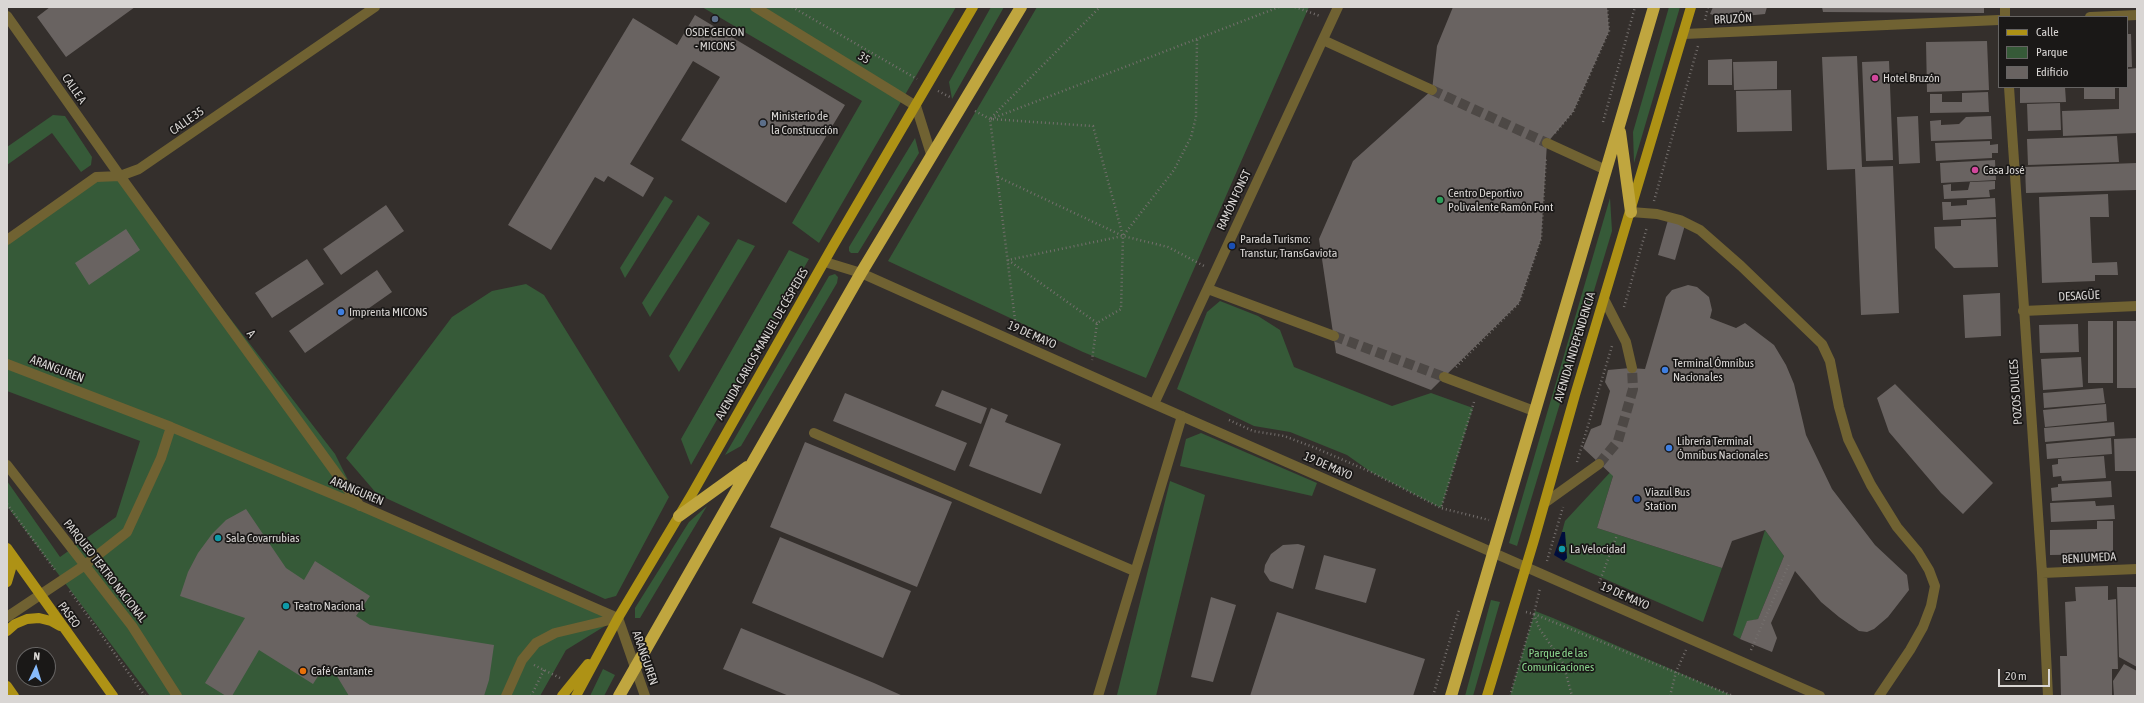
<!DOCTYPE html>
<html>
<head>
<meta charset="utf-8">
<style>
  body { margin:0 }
  #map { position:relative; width:2144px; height:703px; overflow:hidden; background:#342f2c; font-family:"Asap Condensed",sans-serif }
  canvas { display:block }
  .frame { position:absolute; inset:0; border:8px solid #d9d6d4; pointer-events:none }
  .legend { position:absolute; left:1998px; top:16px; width:130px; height:72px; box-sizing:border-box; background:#1a1817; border:1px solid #666463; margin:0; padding:5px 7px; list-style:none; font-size:12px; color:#d9d6d4 }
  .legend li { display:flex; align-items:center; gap:8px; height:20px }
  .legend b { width:20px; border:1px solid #666463 }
  .north { position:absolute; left:16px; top:647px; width:40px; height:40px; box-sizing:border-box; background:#1a1817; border:1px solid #666463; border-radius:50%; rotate:4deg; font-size:11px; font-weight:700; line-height:16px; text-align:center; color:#d9d6d4 }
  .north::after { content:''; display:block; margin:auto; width:14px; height:18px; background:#87bbfc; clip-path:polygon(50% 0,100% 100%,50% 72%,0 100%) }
  .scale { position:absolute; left:1998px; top:669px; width:52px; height:18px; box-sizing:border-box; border:2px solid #d9d6d4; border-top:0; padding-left:5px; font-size:12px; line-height:14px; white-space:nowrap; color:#d9d6d4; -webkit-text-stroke:3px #1a1817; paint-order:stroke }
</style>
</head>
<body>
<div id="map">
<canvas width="2144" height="703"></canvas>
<div class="frame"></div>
<ul class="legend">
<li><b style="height:5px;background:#ae9215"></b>Calle</li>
<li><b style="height:11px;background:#365a38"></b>Parque</li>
<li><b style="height:11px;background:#696361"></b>Edificio</li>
</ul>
<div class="north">N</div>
<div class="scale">20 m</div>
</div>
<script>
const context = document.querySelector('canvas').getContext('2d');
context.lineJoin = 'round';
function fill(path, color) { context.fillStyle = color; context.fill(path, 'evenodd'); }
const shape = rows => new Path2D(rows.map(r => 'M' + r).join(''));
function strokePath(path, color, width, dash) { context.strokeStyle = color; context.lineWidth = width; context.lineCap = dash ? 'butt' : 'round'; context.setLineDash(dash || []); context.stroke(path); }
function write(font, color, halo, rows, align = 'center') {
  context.font = font + ' "Asap Condensed",sans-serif'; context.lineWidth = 3.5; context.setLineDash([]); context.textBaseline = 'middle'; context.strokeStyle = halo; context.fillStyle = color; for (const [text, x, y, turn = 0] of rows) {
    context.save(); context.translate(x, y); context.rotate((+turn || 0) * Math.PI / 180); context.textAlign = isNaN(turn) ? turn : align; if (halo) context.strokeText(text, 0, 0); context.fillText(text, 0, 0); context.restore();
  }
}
const green = shape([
  [702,7,956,7,819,243,792,223,862,101],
  [991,7,1004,7,952,99,949,82],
  [1037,7,1309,7,1146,378,1083,352,888,261],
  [1669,7,1680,7,1634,163,1633,132],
  [53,115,65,116,92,157,91,165,81,172,52,133,7,165,7,147],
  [915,138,919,153,858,253,851,253,849,251,849,247],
  [120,176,335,454,361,506,618,618,566,650,540,696,150,696,7,506,7,481,60,557,116,517,140,441,7,391,7,240,96,177],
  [665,196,673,201,625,278,620,268],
  [1610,198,1612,231,1517,546,1509,543],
  [698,215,710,223,650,317,642,303],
  [738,239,755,246,679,372,669,356],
  [789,250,809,259,691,465,681,439],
  [835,274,838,277,837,283,741,446,725,455,829,276],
  [526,284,544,295,669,497,616,596,605,599,377,494,346,458,452,317,492,291],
  [1220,301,1258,316,1280,330,1294,367,1392,406,1431,393,1473,408,1441,508,1371,472,1347,455,1290,432,1254,426,1177,389,1207,312],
  [1201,433,1317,483,1312,496,1180,466,1186,439],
  [1616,466,1597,528,1722,568,1703,622,1564,561,1567,558,1562,532,1565,521],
  [1170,481,1205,495,1156,696,1119,696,1117,695],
  [707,506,640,618,635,618,635,608,689,522],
  [1765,530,1784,556,1758,619,1747,622,1740,639,1733,635],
  [1491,600,1500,602,1473,696,1465,696],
  [1535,611,1553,618,1733,696,1510,696],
  [603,669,615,675,604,696,590,696]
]);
const water = shape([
  [1562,532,1565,532,1567,558,1564,561,1554,555]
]);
const building = shape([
  [50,7,135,7,66,57,37,17],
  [1453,7,1607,7,1609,31,1573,112,1547,143,1541,239,1519,303,1431,390,1336,353,1319,239,1353,161,1432,90,1437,46],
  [1713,7,1767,7,1765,14,1724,18,1710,14],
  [1822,7,1984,7,1984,13,1823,12],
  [695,15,845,105,786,203,681,140,720,77,693,61,630,164,654,178,643,197,608,176,604,182,595,177,551,250,508,225,633,18,677,45],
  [2127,34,2131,34,2132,67,2127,67],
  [1987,41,1989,90,1927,92,1926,42],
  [1857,56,1862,167,1893,166,1899,313,1861,315,1855,169,1827,170,1822,57],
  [1732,59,1732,85,1708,85,1708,60],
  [1777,61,1777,89,1734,90,1733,62],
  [1889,61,1893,160,1866,161,1862,62],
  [2137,68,2137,133,2063,136,2062,111,2119,109,2119,87,2127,87,2127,69],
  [2020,87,2065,87,2066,102,2020,103],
  [2084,87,2115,87,2115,99,2084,99],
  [1791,90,1792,131,1737,132,1736,91],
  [1988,92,1989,112,1930,113,1930,94,1942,94,1942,102,1962,102,1962,93],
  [2060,103,2061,130,2028,131,2027,104],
  [1918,116,1920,163,1899,164,1897,117],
  [1991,116,1992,139,1931,141,1930,121,1941,120,1941,125,1959,124,1966,117],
  [2117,136,2119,162,2028,165,2027,139],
  [1990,141,1990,145,1998,144,1998,153,1992,153,1992,158,1936,161,1935,143],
  [1995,160,1996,180,1941,183,1940,163],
  [2137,163,2137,190,2026,193,2025,167],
  [1995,181,1995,189,1989,190,1990,197,1944,199,1943,185,1951,184,1951,191,1968,190,1970,182],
  [2108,194,2109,217,2090,217,2092,263,2117,262,2118,275,2095,275,2095,281,2042,283,2039,197],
  [1995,198,1996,217,1943,220,1942,202,1951,202,1951,206,1967,205,1967,200],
  [386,205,404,231,341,275,323,249],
  [1996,219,1998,267,1954,268,1935,248,1934,227,1961,226,1961,220],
  [1668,220,1685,225,1675,260,1658,255],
  [126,229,140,250,89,285,75,263],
  [307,259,324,284,272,318,255,293],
  [377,270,392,292,305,353,289,331],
  [1688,285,1697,287,1709,297,1712,310,1710,318,1736,328,1745,323,1774,345,1786,365,1794,384,1806,435,1832,489,1875,545,1907,575,1909,590,1888,617,1874,629,1867,632,1859,631,1839,617,1821,602,1795,571,1771,623,1777,638,1772,652,1740,639,1747,621,1758,619,1784,556,1765,530,1732,541,1722,568,1597,528,1613,476,1583,448,1591,429,1601,425,1610,391,1605,382,1608,370,1630,368,1645,369,1666,297,1672,290],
  [2000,293,2001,336,1965,338,1963,295],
  [2088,321,2113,321,2113,383,2088,383],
  [2117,321,2137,321,2137,388,2117,388],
  [2078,324,2079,352,2040,353,2039,325],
  [2081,357,2083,387,2043,390,2041,359],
  [1895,384,1993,483,1963,514,1941,493,1889,432,1877,398],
  [2103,388,2105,403,2044,408,2043,393],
  [942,390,987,408,981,424,935,406],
  [845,393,967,443,955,471,833,421],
  [2106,404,2107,421,2045,427,2043,410],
  [991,408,1008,415,1005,422,1061,444,1041,494,969,466],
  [2114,422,2115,436,2045,442,2044,428],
  [2111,438,2112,454,2047,459,2046,444],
  [2137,438,2137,471,2115,471,2114,439],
  [805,442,952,502,917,587,770,527],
  [2104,456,2106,478,2062,481,2061,476,2053,477,2052,465,2058,464,2058,459],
  [2111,481,2112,497,2052,501,2051,488,2058,487,2058,484],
  [2095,501,2096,506,2114,505,2115,519,2051,522,2050,503],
  [246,509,286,568,304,580,315,561,370,596,356,616,370,625,494,645,489,680,484,696,349,696,335,673,324,667,313,684,259,650,232,696,226,696,205,683,245,618,180,596,188,572,198,553,212,534,226,520],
  [2097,521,2113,521,2113,554,2050,555,2050,530,2097,529],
  [780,537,911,591,883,658,752,603],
  [1298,544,1305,546,1293,589,1270,581,1264,572,1265,565,1271,554,1283,545],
  [1324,555,1376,569,1366,603,1315,589],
  [2108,586,2108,600,2116,599,2118,669,2112,669,2112,696,2061,696,2060,656,2067,656,2065,602,2076,601,2075,587],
  [2117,587,2137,587,2137,667,2119,657],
  [1211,597,1236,605,1213,682,1191,677],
  [1277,612,1425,659,1413,696,1250,696],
  [741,628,874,683,903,696,789,696,723,669],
  [2124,664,2137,671,2137,696,2114,696,2113,681]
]);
const minorTunnel = shape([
  [1432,90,1547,143],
  [1334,336,1444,377],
  [1599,464,1618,441,1633,389,1632,368]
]);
const path = shape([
  [792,7,917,79],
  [1295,7,1320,16],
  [1705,20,1708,7],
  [938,91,950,97],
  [975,111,990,119,1093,126,1123,236,1121,309,1097,323,1092,360],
  [991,119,1279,7],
  [1603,122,1635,7],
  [1555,133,1573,112,1609,31,1607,7],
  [998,177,1123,236,1168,247,1204,266],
  [1654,201,1698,46],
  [1624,307,1647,227],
  [1097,323,1008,260,1123,236,1174,170,1191,137,1196,117,1197,39],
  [1016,328,990,119,1100,7],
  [1456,367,1519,303,1541,239,1546,157],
  [1474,402,1441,508,1489,520],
  [1229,420,1253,431,1284,436,1313,447,1371,472,1441,508],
  [1577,462,1612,346],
  [7,504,55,570],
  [1547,561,1563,507],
  [1599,583,1617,535],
  [70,591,145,696],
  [1526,612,1534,614,1540,588],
  [1534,614,1733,696],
  [1534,614,1539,628,1563,663,1572,696],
  [1751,650,1789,564],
  [534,665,560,678],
  [531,696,544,670],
  [1433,696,1459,610],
  [1510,696,1534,614],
  [1670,696,1676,672,1686,650]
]);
const minor = shape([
  [755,7,916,106,931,154],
  [2005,7,2005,17],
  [7,16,120,176,360,506],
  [2090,17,2137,15],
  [1684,34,1999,20],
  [1323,40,1432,90],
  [2009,87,2042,573,2048,696],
  [1547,143,1606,170],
  [1631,212,1657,214,1680,220,1700,230,1741,266,1822,344,1830,361,1839,407,1848,439,1871,485,1897,527,1918,552,1929,570,1935,586,1931,606,1923,627,1910,650,1879,696],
  [7,240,96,177,120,176,139,169,375,7],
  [825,262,861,273,1154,404,1820,696],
  [1208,289,1334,336],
  [1604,299,1626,342,1632,368],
  [2023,311,2137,306],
  [7,364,171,427,361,506,618,618,645,696],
  [1444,377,1534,411],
  [1154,404,1338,7],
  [814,433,1134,571],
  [7,465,132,626,177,696],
  [1546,502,1599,464],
  [2042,573,2137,569],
  [7,617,85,565,127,532,161,458,171,427],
  [506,696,522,660,536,643,555,633,618,618],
  [1098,696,1182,416]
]);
const major = shape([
  [7,548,113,696],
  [7,582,12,565,10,553],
  [7,631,15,624,27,619,39,618,51,621,60,626],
  [7,686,14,696],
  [562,696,588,664],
  [576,696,618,618,692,494,833,246,973,7],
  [1487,696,1534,540,1575,395,1691,7]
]);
const highway = shape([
  [1620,132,1631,212],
  [679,516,747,467],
  [619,696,861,273,1021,7],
  [1451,696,1654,7]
]);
const markers = [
  [715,19,4,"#5c6f8a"],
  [1875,78,4,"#d1479c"],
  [763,123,4,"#5c6f8a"],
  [1975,170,4,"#d1479c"],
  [1440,200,4,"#2e9e5b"],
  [1232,246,4,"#1a4fb4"],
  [341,312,4,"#3f7fe0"],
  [1665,370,4,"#3f7fe0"],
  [1669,448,4,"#3f7fe0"],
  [1637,499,4,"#1a4fb4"],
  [218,538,4,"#0f9aa8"],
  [1562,549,4,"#0f9aa8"],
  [286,606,4,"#0f9aa8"],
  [303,671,4,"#e8710a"]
];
const streetNames = [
  ["BRUZÓN",1733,19,-3],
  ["35",864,58,32],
  ["CALLE A",74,89,55],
  ["CALLE 35",187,121,-35],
  ["RAMÓN FONST",1234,200,-65],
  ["DESAGÜE",2079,296,-3],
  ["A",251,334,54],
  ["19 DE MAYO",1032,335,24],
  ["AVENIDA CARLOS MANUEL DE CÉSPEDES",762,344,-60],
  ["AVENIDA INDEPENDENCIA",1575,347,-73],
  ["ARANGUREN",57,369,21],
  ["POZOS DULCES",2016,392,-94],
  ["19 DE MAYO",1328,466,24],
  ["ARANGUREN",357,491,23],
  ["BENJUMEDA",2089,558,-3],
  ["PARQUEO TEATRO NACIONAL",105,571,52],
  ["19 DE MAYO",1625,596,24],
  ["PASEO",69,615,54],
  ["ARANGUREN",645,658,71]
];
const poiNames = [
  ["OSDE GEICON",715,32,"center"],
  ["- MICONS",715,46,"center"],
  ["Hotel Bruzón",1883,78],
  ["Ministerio de",771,116],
  ["la Construcción",771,130],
  ["Casa José",1983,170],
  ["Centro Deportivo",1448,193],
  ["Polivalente Ramón Font",1448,207],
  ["Parada Turismo:",1240,239],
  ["Transtur, TransGaviota",1240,253],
  ["Imprenta MICONS",349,312],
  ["Terminal Ómnibus",1673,363],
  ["Nacionales",1673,377],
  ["Librería Terminal",1677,441],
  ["Ómnibus Nacionales",1677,455],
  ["Viazul Bus",1645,492],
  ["Station",1645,506],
  ["Sala Covarrubias",226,538],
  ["La Velocidad",1570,549],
  ["Teatro Nacional",294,606],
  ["Café Cantante",311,671]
];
const parkNames = [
  ["Parque de las",1558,653],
  ["Comunicaciones",1558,667]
];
fill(green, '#365a38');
fill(water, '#000e3d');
fill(building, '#696361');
strokePath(minorTunnel, '#4d4845', 10, [10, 5]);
strokePath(path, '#746f6d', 2.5, [1, 3]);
strokePath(minor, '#706232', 10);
strokePath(major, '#ae9215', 10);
strokePath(highway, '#c0a63f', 12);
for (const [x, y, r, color] of markers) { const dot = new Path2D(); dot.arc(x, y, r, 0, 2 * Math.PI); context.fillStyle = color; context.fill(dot); strokePath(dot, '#1a1817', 1.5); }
write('12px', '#d9d6d4', '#1a1817', streetNames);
write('12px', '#d9d6d4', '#1a1817', poiNames, 'left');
write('12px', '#8bd68d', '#1a1817', parkNames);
</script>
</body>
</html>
